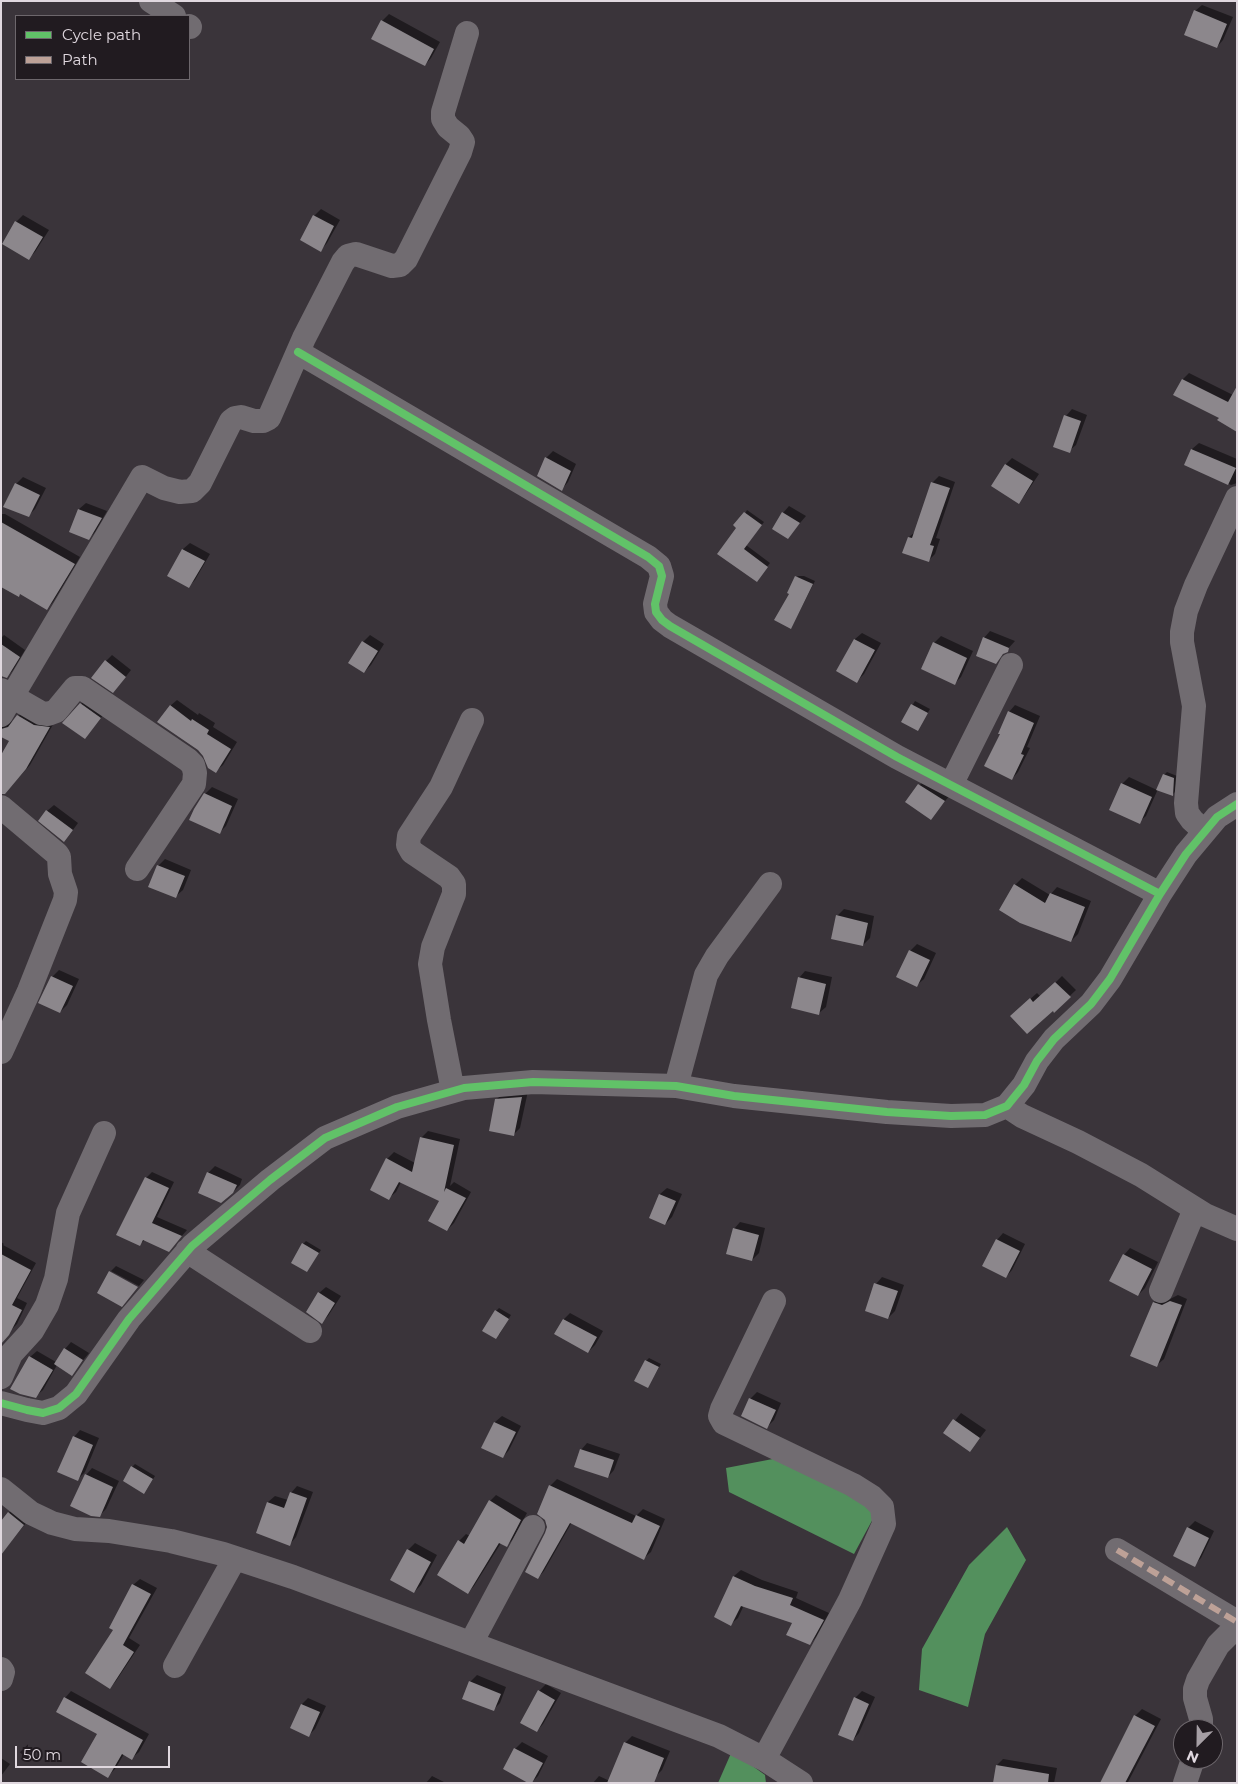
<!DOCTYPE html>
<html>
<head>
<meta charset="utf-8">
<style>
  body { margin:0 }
  #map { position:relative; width:1238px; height:1784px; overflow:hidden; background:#3a343a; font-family:Montserrat,sans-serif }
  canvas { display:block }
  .frame { position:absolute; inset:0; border:2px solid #e0d8df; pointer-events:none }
  .legend { position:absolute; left:15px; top:15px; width:175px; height:65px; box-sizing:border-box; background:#211b20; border:1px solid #6d676c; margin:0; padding:6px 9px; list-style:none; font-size:15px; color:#e0d8df }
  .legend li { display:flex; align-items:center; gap:10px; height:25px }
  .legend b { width:25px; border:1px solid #6d676c }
  .north { position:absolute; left:1173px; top:1719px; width:50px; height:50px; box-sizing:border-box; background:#211b20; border:1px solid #6d676c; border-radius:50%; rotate:203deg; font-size:14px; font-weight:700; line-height:20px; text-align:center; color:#e0d8df }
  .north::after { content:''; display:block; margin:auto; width:18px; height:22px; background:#a69fa5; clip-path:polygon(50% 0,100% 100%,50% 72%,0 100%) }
  .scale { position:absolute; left:15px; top:1746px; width:155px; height:22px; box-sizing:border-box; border:2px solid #e0d8df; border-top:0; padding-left:6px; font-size:15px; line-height:18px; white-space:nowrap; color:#e0d8df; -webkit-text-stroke:4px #211b20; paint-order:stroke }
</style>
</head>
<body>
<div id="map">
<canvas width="1238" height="1784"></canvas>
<div class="frame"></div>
<ul class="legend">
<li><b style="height:6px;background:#61c268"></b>Cycle path</li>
<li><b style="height:6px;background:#bda197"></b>Path</li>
</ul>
<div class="north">N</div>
<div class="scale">50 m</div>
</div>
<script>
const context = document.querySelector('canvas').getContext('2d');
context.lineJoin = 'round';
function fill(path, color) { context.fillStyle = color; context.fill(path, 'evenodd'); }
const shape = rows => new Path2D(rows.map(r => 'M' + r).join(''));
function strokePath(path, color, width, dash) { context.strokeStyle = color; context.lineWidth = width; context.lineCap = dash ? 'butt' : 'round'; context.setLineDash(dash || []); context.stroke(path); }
const water = shape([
  [783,1457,847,1489,875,1515,854,1554,729,1492,726,1468],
  [1007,1527,1026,1560,985,1634,968,1707,919,1690,922,1649,969,1565],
  [732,1751,765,1775,766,1783,718,1783]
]);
const shadow = shape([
  [1202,5,1233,17,1223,40,1217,47,1195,11],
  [389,14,440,42,431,58,425,65,382,21],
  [321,209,340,220,327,243,321,250,314,216],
  [23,215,49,230,35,252,29,258,4,243,16,222],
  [1189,373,1237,397,1221,417,1175,394,1183,379],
  [1072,409,1087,415,1076,445,1069,451,1066,416],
  [1199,443,1237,459,1237,483,1231,485,1186,464,1192,449],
  [553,451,576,464,568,482,562,489,546,458],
  [1012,458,1039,474,1025,495,1019,502,1006,464],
  [939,476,955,482,936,538,940,539,935,554,928,561,909,537,916,531,932,483],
  [23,477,46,488,35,509,28,516,5,507,16,484],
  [86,503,107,511,95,532,88,539,79,509],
  [789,506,806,516,788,537,783,513],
  [747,510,764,522,746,545,770,563,759,577,718,553,738,527],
  [1,514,5,514,80,557,53,602,47,609,1,548],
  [190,543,210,554,195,580,188,587,168,575,183,549],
  [798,576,804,576,815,581,791,628,790,593,795,579],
  [990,631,1015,641,996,662,984,638],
  [862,633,881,643,864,674,857,681,838,671,855,639],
  [4,635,25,650,13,670,7,677,1,676,1,638],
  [370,635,384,644,371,665,364,672,363,642],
  [941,636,973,651,961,677,955,683,934,643],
  [112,655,131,670,120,684,106,661],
  [88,698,107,710,85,738,81,704],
  [177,700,198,715,199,713,215,723,213,727,237,742,223,765,216,771,170,706],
  [915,701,930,709,918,729,903,721],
  [1015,705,1040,716,1027,747,1030,748,1018,772,1012,779,1001,734,1009,712],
  [24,710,55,721,30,765,11,786,11,740,1,736,1,728,6,723,14,721],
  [1167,772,1177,776,1175,792,1172,795,1158,789,1146,816,1139,822,1111,809,1122,784,1129,777,1157,790,1164,775],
  [926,778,951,794,930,819,906,801],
  [212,787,238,799,226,826,219,833,205,794],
  [54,805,78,823,70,834,47,811],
  [165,859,191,870,183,890,176,896,158,866],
  [1022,878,1050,895,1057,887,1091,901,1078,934,1071,941,1015,885],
  [844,909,874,916,870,938,863,945,837,916],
  [917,944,936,953,924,979,917,985,910,951],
  [59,970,79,979,67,1005,60,1012,52,977],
  [805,971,832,977,826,1007,819,1013,799,978],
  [1062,976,1076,990,1054,1011,1053,1009,1019,1009,1037,993,1041,997],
  [528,1091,520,1128,513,1135,496,1100,503,1093],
  [428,1131,460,1139,450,1186,454,1182,471,1192,454,1223,447,1230,441,1201,401,1182,396,1192,389,1198,387,1159,394,1152,415,1163,421,1138],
  [215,1166,242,1179,240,1185,233,1192,208,1173],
  [152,1172,174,1182,157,1217,187,1230,175,1244,145,1240,139,1245,146,1178],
  [667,1188,682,1194,672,1217,665,1224,650,1217,660,1194],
  [740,1222,765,1228,759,1253,752,1260,734,1229],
  [1003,1233,1025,1244,1012,1270,1006,1277,997,1240],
  [306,1241,321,1250,307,1271,303,1244],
  [1,1242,4,1244,3,1245,36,1263,17,1298,27,1303,17,1324,10,1331,1,1286],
  [1130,1248,1158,1262,1145,1288,1138,1295,1124,1255],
  [116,1266,144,1280,139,1286,111,1271],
  [882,1277,904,1285,895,1311,888,1318,876,1284],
  [326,1287,341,1296,328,1316,322,1322,319,1293],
  [1178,1295,1187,1299,1164,1359,1157,1365,1154,1302,1161,1296,1170,1299],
  [499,1308,511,1315,499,1335,496,1311],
  [570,1313,603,1331,595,1345,588,1352,556,1334,564,1319],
  [71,1342,89,1353,72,1374,57,1365,43,1390,36,1396,30,1357,37,1351,56,1362,65,1349],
  [649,1358,661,1364,648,1387,646,1361],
  [757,1392,781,1403,774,1420,767,1427,750,1399],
  [961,1413,986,1430,970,1451,945,1433],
  [502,1416,521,1426,509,1450,503,1457,483,1447,495,1422],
  [80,1430,99,1438,85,1472,78,1479,74,1437],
  [587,1443,620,1454,614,1470,608,1477,581,1450],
  [135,1464,155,1476,147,1489,132,1467],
  [92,1468,119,1481,106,1509,100,1515,86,1475],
  [557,1479,636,1516,643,1509,665,1519,651,1552,644,1558,572,1522,544,1571,538,1578,548,1527,550,1486],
  [297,1486,313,1492,296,1537,290,1544,258,1533,268,1502,275,1496,288,1500,291,1493],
  [496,1495,527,1513,513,1539,506,1546,501,1543,474,1586,468,1593,438,1575,459,1541,466,1534,470,1536,490,1501],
  [15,1507,30,1518,1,1554,9,1513],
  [1195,1521,1214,1531,1201,1558,1194,1565,1188,1528],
  [415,1543,437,1555,421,1585,414,1592,392,1580,408,1550],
  [741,1570,762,1580,798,1592,796,1598,829,1613,816,1637,810,1644,793,1622,744,1605,738,1618,731,1624,715,1617,734,1576],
  [140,1579,157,1588,129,1638,140,1645,116,1681,110,1688,115,1630,133,1585],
  [477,1675,506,1687,500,1703,493,1710,470,1682],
  [546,1684,561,1693,543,1724,537,1731,539,1691],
  [71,1691,149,1734,139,1752,132,1758,124,1754,115,1769,108,1776,99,1734,65,1698],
  [862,1691,875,1697,859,1733,853,1740,855,1698],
  [308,1698,326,1706,315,1729,308,1736,302,1704],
  [1142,1709,1161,1719,1128,1782,1110,1783,1135,1716],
  [632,1736,670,1751,662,1770,656,1776,625,1743],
  [522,1742,548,1756,538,1776,531,1783,515,1749],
  [1,1758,10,1764,1,1776],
  [1003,1759,1057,1768,1054,1783,994,1783,997,1765],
  [432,1776,446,1783,426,1783],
  [599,1776,614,1783,593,1783]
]);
const building = shape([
  [1194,10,1227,24,1217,48,1184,35],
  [381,20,434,49,425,66,371,39],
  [313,215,334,226,321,252,300,240],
  [15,221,43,237,29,260,2,244],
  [1182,379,1228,402,1237,386,1237,432,1217,420,1219,418,1173,395],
  [1064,415,1081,421,1070,453,1053,447],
  [1191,449,1236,468,1228,485,1184,465],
  [545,457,571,471,562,491,537,476],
  [1005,464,1033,481,1019,504,991,486],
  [931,482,950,488,930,545,934,546,929,562,902,553,908,537,912,538],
  [15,483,40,495,29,517,3,507],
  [78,509,102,518,89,540,69,532],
  [744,512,762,525,744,549,768,567,757,582,717,554,736,528,733,525],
  [782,512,800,523,788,539,772,529],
  [1,522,75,564,47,610,20,594,19,597,1,587],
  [182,549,205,561,189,588,167,576],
  [795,576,813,584,791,629,774,620,789,594,787,593],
  [983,637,1009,648,1008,652,1003,654,996,664,976,656],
  [854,639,875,650,857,683,836,671],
  [362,641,378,651,364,673,348,663],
  [933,642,967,658,955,685,921,669],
  [1,644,20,657,7,678,1,676],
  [105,660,126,677,113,693,91,678],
  [80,703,101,718,85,739,62,723],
  [911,704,928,713,918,731,901,722],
  [170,705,191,721,192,719,209,730,207,734,231,749,216,773,208,768,203,756,198,750,157,722],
  [1008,711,1034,723,1021,754,1024,755,1012,780,984,766,1000,734,998,734],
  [17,715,34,725,50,727,26,769,5,794,1,794,1,755,9,741,1,737,1,729,8,727],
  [1163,774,1174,778,1173,796,1156,790],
  [1121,783,1152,797,1140,824,1109,810],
  [918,784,945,801,931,820,905,802],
  [204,793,232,806,220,834,189,820,194,809],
  [46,810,73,830,64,842,38,821],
  [157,865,185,876,176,898,148,887],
  [1014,884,1045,903,1050,893,1085,907,1071,942,1020,923,999,910],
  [836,915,868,923,863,946,831,939],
  [909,950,930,960,917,987,896,977],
  [51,976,73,986,60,1013,38,1003],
  [798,977,826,984,819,1015,791,1008],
  [1055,982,1071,997,1054,1013,1053,1011,1027,1034,1010,1016,1030,998,1033,1002],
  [522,1097,514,1136,489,1131,495,1099],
  [420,1137,454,1145,444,1192,446,1188,466,1198,447,1231,428,1221,439,1201,399,1182,389,1200,370,1190,386,1158,412,1172],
  [207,1172,237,1185,233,1193,221,1203,198,1193],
  [145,1177,169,1188,152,1223,182,1236,169,1252,143,1240,140,1246,116,1235],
  [659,1194,676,1201,665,1225,649,1218],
  [733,1228,759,1235,752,1261,726,1254],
  [996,1239,1020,1251,1006,1278,982,1266],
  [302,1243,319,1253,307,1272,291,1263],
  [1,1254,31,1270,12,1305,22,1310,9,1335,1,1344],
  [1123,1254,1152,1269,1138,1296,1109,1281],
  [109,1271,138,1287,122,1307,97,1293],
  [874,1283,898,1291,888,1319,865,1311],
  [318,1292,335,1303,322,1324,306,1312],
  [1170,1301,1182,1305,1157,1367,1130,1356,1153,1302,1162,1305],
  [495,1310,509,1319,496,1339,482,1331],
  [563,1319,597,1337,588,1353,554,1334],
  [64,1348,83,1360,72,1376,54,1364],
  [29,1356,53,1370,36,1398,20,1394,10,1389],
  [645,1360,659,1367,648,1388,634,1381],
  [749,1398,776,1410,767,1429,741,1416],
  [953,1419,980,1438,970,1452,943,1433],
  [494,1422,516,1432,503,1458,481,1448],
  [73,1436,93,1445,78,1481,57,1472],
  [580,1449,614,1460,608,1478,574,1467],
  [131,1466,153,1479,144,1494,123,1481],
  [85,1474,113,1487,100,1517,91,1516,70,1506],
  [549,1485,632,1523,636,1515,660,1526,644,1560,570,1523,538,1579,525,1572,545,1533,547,1527,545,1520,537,1514],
  [290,1492,307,1498,290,1546,256,1533,267,1502,284,1508],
  [489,1500,521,1520,507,1547,499,1543,468,1594,437,1575,458,1540,464,1544],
  [8,1512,24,1525,1,1555,1,1521],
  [1187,1527,1209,1538,1195,1567,1173,1556],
  [407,1549,431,1562,414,1593,390,1580],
  [733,1576,755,1586,793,1598,790,1605,824,1620,810,1645,786,1635,792,1623,741,1606,731,1626,714,1617],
  [132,1584,151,1594,123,1645,134,1652,110,1689,85,1673,113,1630,109,1628],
  [469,1681,501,1694,494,1711,462,1699],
  [538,1690,555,1700,537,1732,520,1723],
  [64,1697,143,1740,132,1760,122,1754,108,1778,81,1762,97,1734,56,1712],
  [854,1697,869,1704,853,1741,838,1735],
  [301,1704,320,1712,309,1737,290,1728],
  [1134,1715,1155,1726,1125,1783,1100,1783],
  [624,1742,664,1758,654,1783,607,1783],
  [514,1748,543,1763,532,1783,528,1783,503,1769],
  [996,1765,1049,1774,1048,1783,993,1783]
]);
const minor = shape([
  [151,1,174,16],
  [189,26,190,27],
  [298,352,648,557,659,566,662,576,655,604,656,612,662,620,670,626,897,757,1160,894],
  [1,690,41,713,48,714,56,711,75,688,82,688,188,760,193,765,195,773,194,784,137,869],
  [1,715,142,477,164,488,180,492,192,491,200,483,231,421,235,418,241,417,254,421,263,421,269,418,304,338,343,262,348,256,356,254,392,266,400,265,406,259,460,152,463,142,459,136,448,127,443,119,443,112,467,33],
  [951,785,1011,665],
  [1,807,57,854,59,857,60,874,66,892,65,900,29,991,1,1052],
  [1204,831,1192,820,1187,813,1186,803,1194,706,1182,642,1182,632,1186,611,1196,585,1237,498],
  [676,1086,706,975,717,956,770,884],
  [453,1091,439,1020,430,964,433,947,454,894,454,884,449,877,412,852,408,845,409,836,441,787,472,720],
  [1007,1106,1022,1116,1078,1142,1141,1175,1205,1215,1237,1229],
  [187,1251,310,1331],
  [1161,1291,1195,1209],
  [1,1377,11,1354,32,1331,47,1305,56,1279,68,1213,104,1133],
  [1,1403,27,1410,43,1413,59,1408,76,1394,129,1319,192,1246,270,1180,325,1138,397,1107,464,1088,533,1082,676,1086,734,1096,887,1112,951,1116,985,1115,1007,1106,1024,1085,1037,1061,1054,1039,1091,1004,1110,979,1160,894,1186,854,1217,817,1237,804],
  [1,1489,31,1513,52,1523,75,1529,109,1531,171,1541,223,1554,293,1577,719,1736,764,1759,801,1783],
  [1117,1550,1237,1622],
  [471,1643,533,1527],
  [175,1666,235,1558],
  [1,1669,3,1672,1,1679],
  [1201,1729,1201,1719,1195,1698,1195,1689,1198,1680,1218,1645,1237,1626],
  [764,1759,850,1600,884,1524,882,1507,872,1497,853,1485,724,1423,720,1416,722,1409,774,1301],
  [1185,1783,1193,1759]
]);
const quiet = shape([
  [1117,1550,1237,1622]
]);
const cycleway = shape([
  [298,352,648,557,659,566,662,576,655,604,656,612,662,620,670,626,897,757,1160,894],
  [1,1403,27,1410,43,1413,59,1408,76,1394,129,1319,192,1246,270,1180,325,1138,397,1107,464,1088,533,1082,676,1086,734,1096,887,1112,951,1116,985,1115,1007,1106,1024,1085,1037,1061,1054,1039,1091,1004,1110,979,1160,894,1186,854,1217,817,1237,804]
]);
fill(water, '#53905d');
fill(shadow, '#0007');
fill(building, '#8c878c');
strokePath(minor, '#716c71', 24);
strokePath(quiet, '#bda197', 6, [12, 6]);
strokePath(cycleway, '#61c268', 8);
</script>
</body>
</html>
